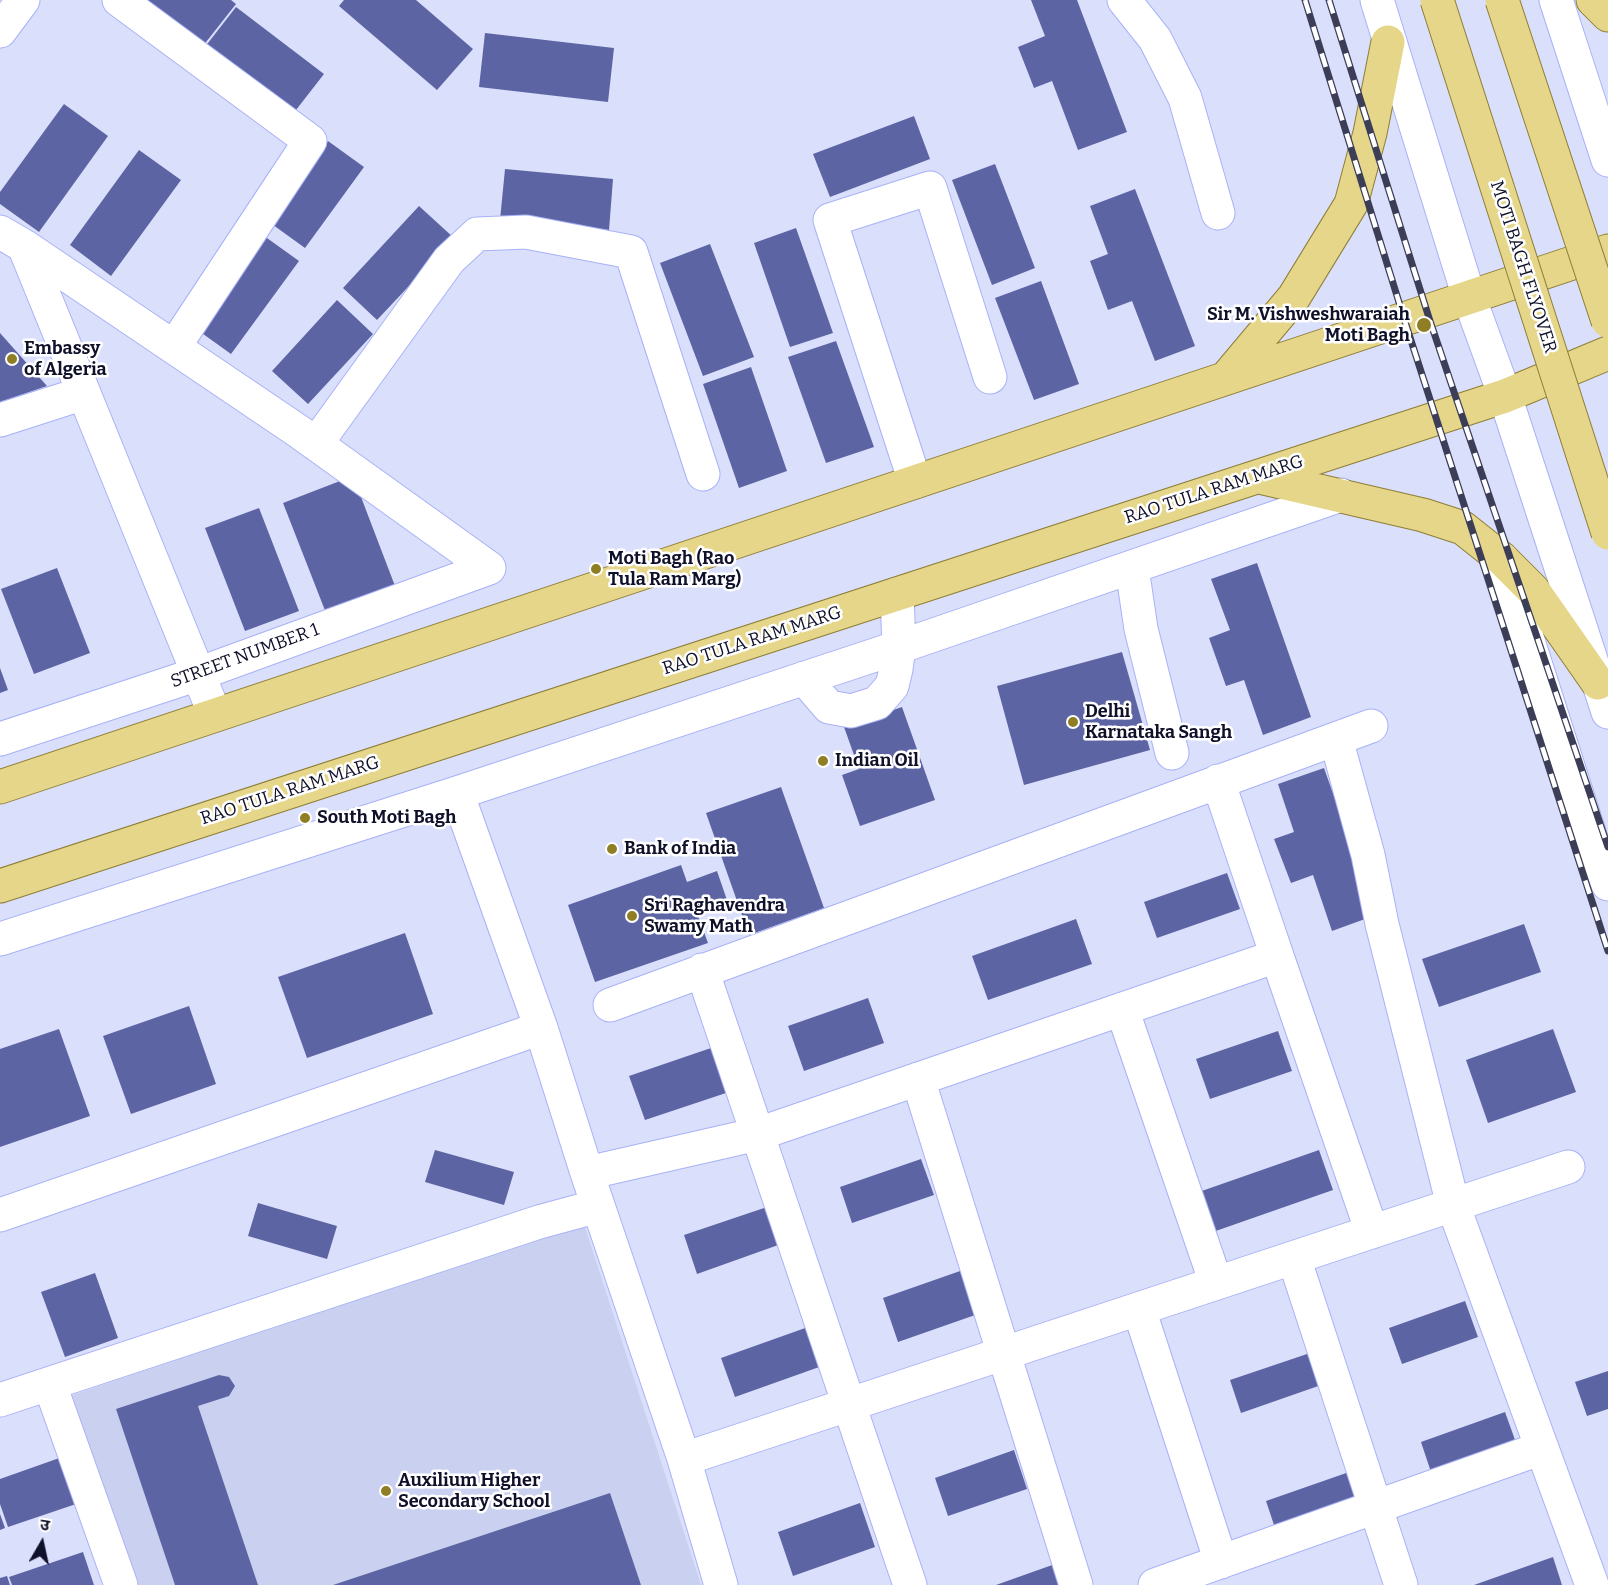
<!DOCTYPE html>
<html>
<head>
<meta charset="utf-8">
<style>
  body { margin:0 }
  #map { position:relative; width:1608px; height:1585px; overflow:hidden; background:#dadffc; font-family:Bitter,"Noto Sans Devanagari",serif }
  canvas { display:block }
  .north { position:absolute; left:12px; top:1513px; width:60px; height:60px; -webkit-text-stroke:4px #fff; paint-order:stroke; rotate:9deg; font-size:16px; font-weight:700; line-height:24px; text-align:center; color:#0f1029 }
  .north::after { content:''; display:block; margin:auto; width:21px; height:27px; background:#0f1029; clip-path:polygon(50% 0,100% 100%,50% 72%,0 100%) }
</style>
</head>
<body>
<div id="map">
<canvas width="1608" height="1585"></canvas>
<div class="north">उ</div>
</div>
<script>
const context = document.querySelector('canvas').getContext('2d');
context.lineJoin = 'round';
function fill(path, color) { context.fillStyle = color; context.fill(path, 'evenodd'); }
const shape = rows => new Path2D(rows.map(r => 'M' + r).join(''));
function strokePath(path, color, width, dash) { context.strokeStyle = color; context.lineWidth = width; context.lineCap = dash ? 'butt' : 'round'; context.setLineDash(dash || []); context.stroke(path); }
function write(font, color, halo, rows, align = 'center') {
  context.font = font + ' Bitter,serif'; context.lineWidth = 5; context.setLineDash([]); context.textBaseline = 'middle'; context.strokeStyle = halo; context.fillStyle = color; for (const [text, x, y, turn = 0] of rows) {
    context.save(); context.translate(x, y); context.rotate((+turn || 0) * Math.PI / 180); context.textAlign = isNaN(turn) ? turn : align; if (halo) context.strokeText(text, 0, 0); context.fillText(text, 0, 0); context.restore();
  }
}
const built = shape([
  [583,1221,701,1585,133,1585,70,1396]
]);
const building = shape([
  [132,0,231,0,236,4,199,51],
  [344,0,416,0,473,49,437,90,339,6],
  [1031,0,1077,0,1127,132,1078,150,1052,81,1034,88,1018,47,1045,36],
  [236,7,324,74,289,119,201,52],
  [485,33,614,48,608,102,479,87],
  [64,104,108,136,39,232,0,204,0,192],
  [914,116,930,159,830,197,813,154],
  [328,141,364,167,305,248,269,222],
  [139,150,181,180,111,276,70,245],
  [995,164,1035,268,992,285,952,180],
  [505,169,613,179,609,230,500,220],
  [1135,189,1195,346,1155,361,1132,301,1108,310,1090,261,1108,254,1090,206],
  [419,206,454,238,377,320,343,288],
  [796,228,833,333,790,347,754,243],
  [260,233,299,261,231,354,192,326],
  [710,244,754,357,703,376,660,263],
  [1041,281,1079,384,1034,400,995,298],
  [337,300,373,334,308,404,272,371],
  [0,333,47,386,0,402],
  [836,341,874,447,826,463,788,357],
  [751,367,787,471,739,488,703,384],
  [353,476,395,586,326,613,283,503],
  [259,508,299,611,245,631,205,528],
  [1257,563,1311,717,1263,735,1244,680,1226,686,1209,638,1230,630,1211,579],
  [57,568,90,653,34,674,1,589],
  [1122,652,1150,750,1024,785,997,686],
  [0,668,8,690,0,693],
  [902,707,935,800,860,826,842,775,859,769,844,727],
  [1324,768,1376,915,1332,931,1313,875,1291,883,1274,839,1294,832,1278,784],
  [781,787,824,908,749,935,706,813],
  [681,865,687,882,717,871,728,903,697,913,708,943,595,982,568,905],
  [1227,873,1240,909,1157,938,1144,902],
  [1076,919,1092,964,988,1000,972,956],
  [1524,924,1541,972,1439,1007,1422,959],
  [405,933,433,1014,307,1058,278,977],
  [868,998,884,1043,804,1071,788,1026],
  [189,1006,216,1084,131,1114,103,1036],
  [59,1029,90,1116,0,1147,0,1049],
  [1553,1029,1576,1092,1488,1123,1466,1060],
  [1278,1031,1292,1071,1210,1099,1196,1059],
  [711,1048,726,1093,645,1120,629,1076],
  [435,1150,514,1172,504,1205,425,1182],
  [1319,1150,1333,1190,1210,1233,1196,1193],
  [921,1159,934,1195,852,1223,840,1187],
  [258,1203,337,1226,327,1259,248,1236],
  [767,1207,781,1244,697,1274,684,1235],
  [963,1270,978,1314,898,1342,883,1298],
  [95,1273,118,1338,65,1357,41,1292],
  [1465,1301,1478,1337,1402,1364,1389,1328],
  [808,1327,822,1366,735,1397,721,1358],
  [1313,1352,1324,1384,1241,1413,1230,1380],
  [1608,1371,1608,1409,1587,1416,1575,1382],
  [219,1375,229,1377,235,1386,229,1396,198,1406,258,1585,175,1585,116,1409],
  [1505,1412,1519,1451,1434,1481,1421,1442],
  [1014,1450,1027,1489,948,1516,935,1478],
  [65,1456,82,1502,8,1527,0,1504,0,1479],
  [1352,1471,1362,1501,1276,1531,1266,1501],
  [610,1493,641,1585,333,1585],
  [860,1503,875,1547,793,1576,778,1532],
  [0,1514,5,1528,0,1530],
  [83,1552,94,1585,12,1585,9,1577],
  [1553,1557,1562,1585,1474,1585],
  [1055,1564,1062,1585,996,1585],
  [7,1576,10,1585,0,1585,0,1578]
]);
const minor = shape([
  [119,0,310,141,174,347],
  [1124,0,1155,39,1185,98,1218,213],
  [1377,0,1469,297,1505,396,1608,712],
  [1556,0,1608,160],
  [0,31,23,0],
  [0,232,24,246,215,715],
  [24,246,298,431,489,568],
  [0,420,84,393],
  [316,444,449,260,477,234,526,232,631,252,703,474],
  [915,482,830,220,930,188,990,377],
  [1502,559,1594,848,1608,884],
  [1132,568,1141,629,1172,753],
  [804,678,829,707,851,711,877,703,892,686,896,669,899,647,897,594],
  [0,739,198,674,489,568],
  [1336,739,1368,855,1382,924,1453,1205,1592,1585],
  [457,793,541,1028,587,1173,684,1459,721,1585],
  [0,939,457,793,899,647,1341,495],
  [1277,956,1372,1232],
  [702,970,910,1585],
  [610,1005,1371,726],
  [1122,1009,1216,1283],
  [918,1079,1076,1585],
  [587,1173,758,1134,1277,956,1218,781],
  [0,1215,541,1028],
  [1294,1258,1401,1585],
  [1139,1309,1221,1562],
  [50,1385,121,1585],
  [0,1400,539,1222,598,1206],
  [684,1459,1568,1167],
  [1155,1585,1542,1448]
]);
const major = shape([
  [1593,0,1608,15],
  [1226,378,1294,297,1351,204,1370,133,1388,42],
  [1259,477,1423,515,1463,528,1502,559,1533,590,1598,683],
  [0,787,1608,251],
  [0,886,1505,396,1608,353]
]);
const rail = shape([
  [1305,0,1407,328,1608,951],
  [1329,0,1430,321,1608,847]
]);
const majorBridge = shape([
  [1437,0,1608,533],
  [1502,0,1608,321]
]);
const markers = [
  [1424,325,8,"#8f7e24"],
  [12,359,6,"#8f7e24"],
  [596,569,6,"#8f7e24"],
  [1073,722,6,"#8f7e24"],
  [823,761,6,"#8f7e24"],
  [305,818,6,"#8f7e24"],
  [612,849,6,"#8f7e24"],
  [632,916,6,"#8f7e24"],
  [386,1491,6,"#8f7e24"]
];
const streetNames = [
  ["MOTI BAGH FLYOVER",1523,267,72],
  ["RAO TULA RAM MARG",1214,490,-18],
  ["RAO TULA RAM MARG",752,641,-18],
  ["STREET NUMBER 1",245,656,-20],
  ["RAO TULA RAM MARG",290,791,-18]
];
const poiNames = [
  ["Sir M. Vishweshwaraiah",1410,315,"right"],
  ["Moti Bagh",1410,336,"right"],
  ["Embassy",24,349],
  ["of Algeria",24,370],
  ["Moti Bagh (Rao",608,559],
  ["Tula Ram Marg)",608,580],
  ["Delhi",1085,712],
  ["Karnataka Sangh",1085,733],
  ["Indian Oil",835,761],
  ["South Moti Bagh",317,818],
  ["Bank of India",624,849],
  ["Sri Raghavendra",644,906],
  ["Swamy Math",644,927],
  ["Auxilium Higher",398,1481],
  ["Secondary School",398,1502]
];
fill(built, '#cad0ef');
fill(building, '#5d64a3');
strokePath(minor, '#a8b2f6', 35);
strokePath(major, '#8e7e35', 35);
strokePath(minor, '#fff', 33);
strokePath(major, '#e5d68a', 33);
strokePath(rail, '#3c3e58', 7);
strokePath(rail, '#fff', 4.5, [14]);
strokePath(majorBridge, '#8e7e35', 35, []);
strokePath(majorBridge, '#e5d68a', 33);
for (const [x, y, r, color] of markers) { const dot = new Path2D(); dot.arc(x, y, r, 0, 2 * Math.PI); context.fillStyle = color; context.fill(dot); strokePath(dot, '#fff', 2); }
write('18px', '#0f1029', '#fff', streetNames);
write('bold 18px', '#0f1029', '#fff', poiNames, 'left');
</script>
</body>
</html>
